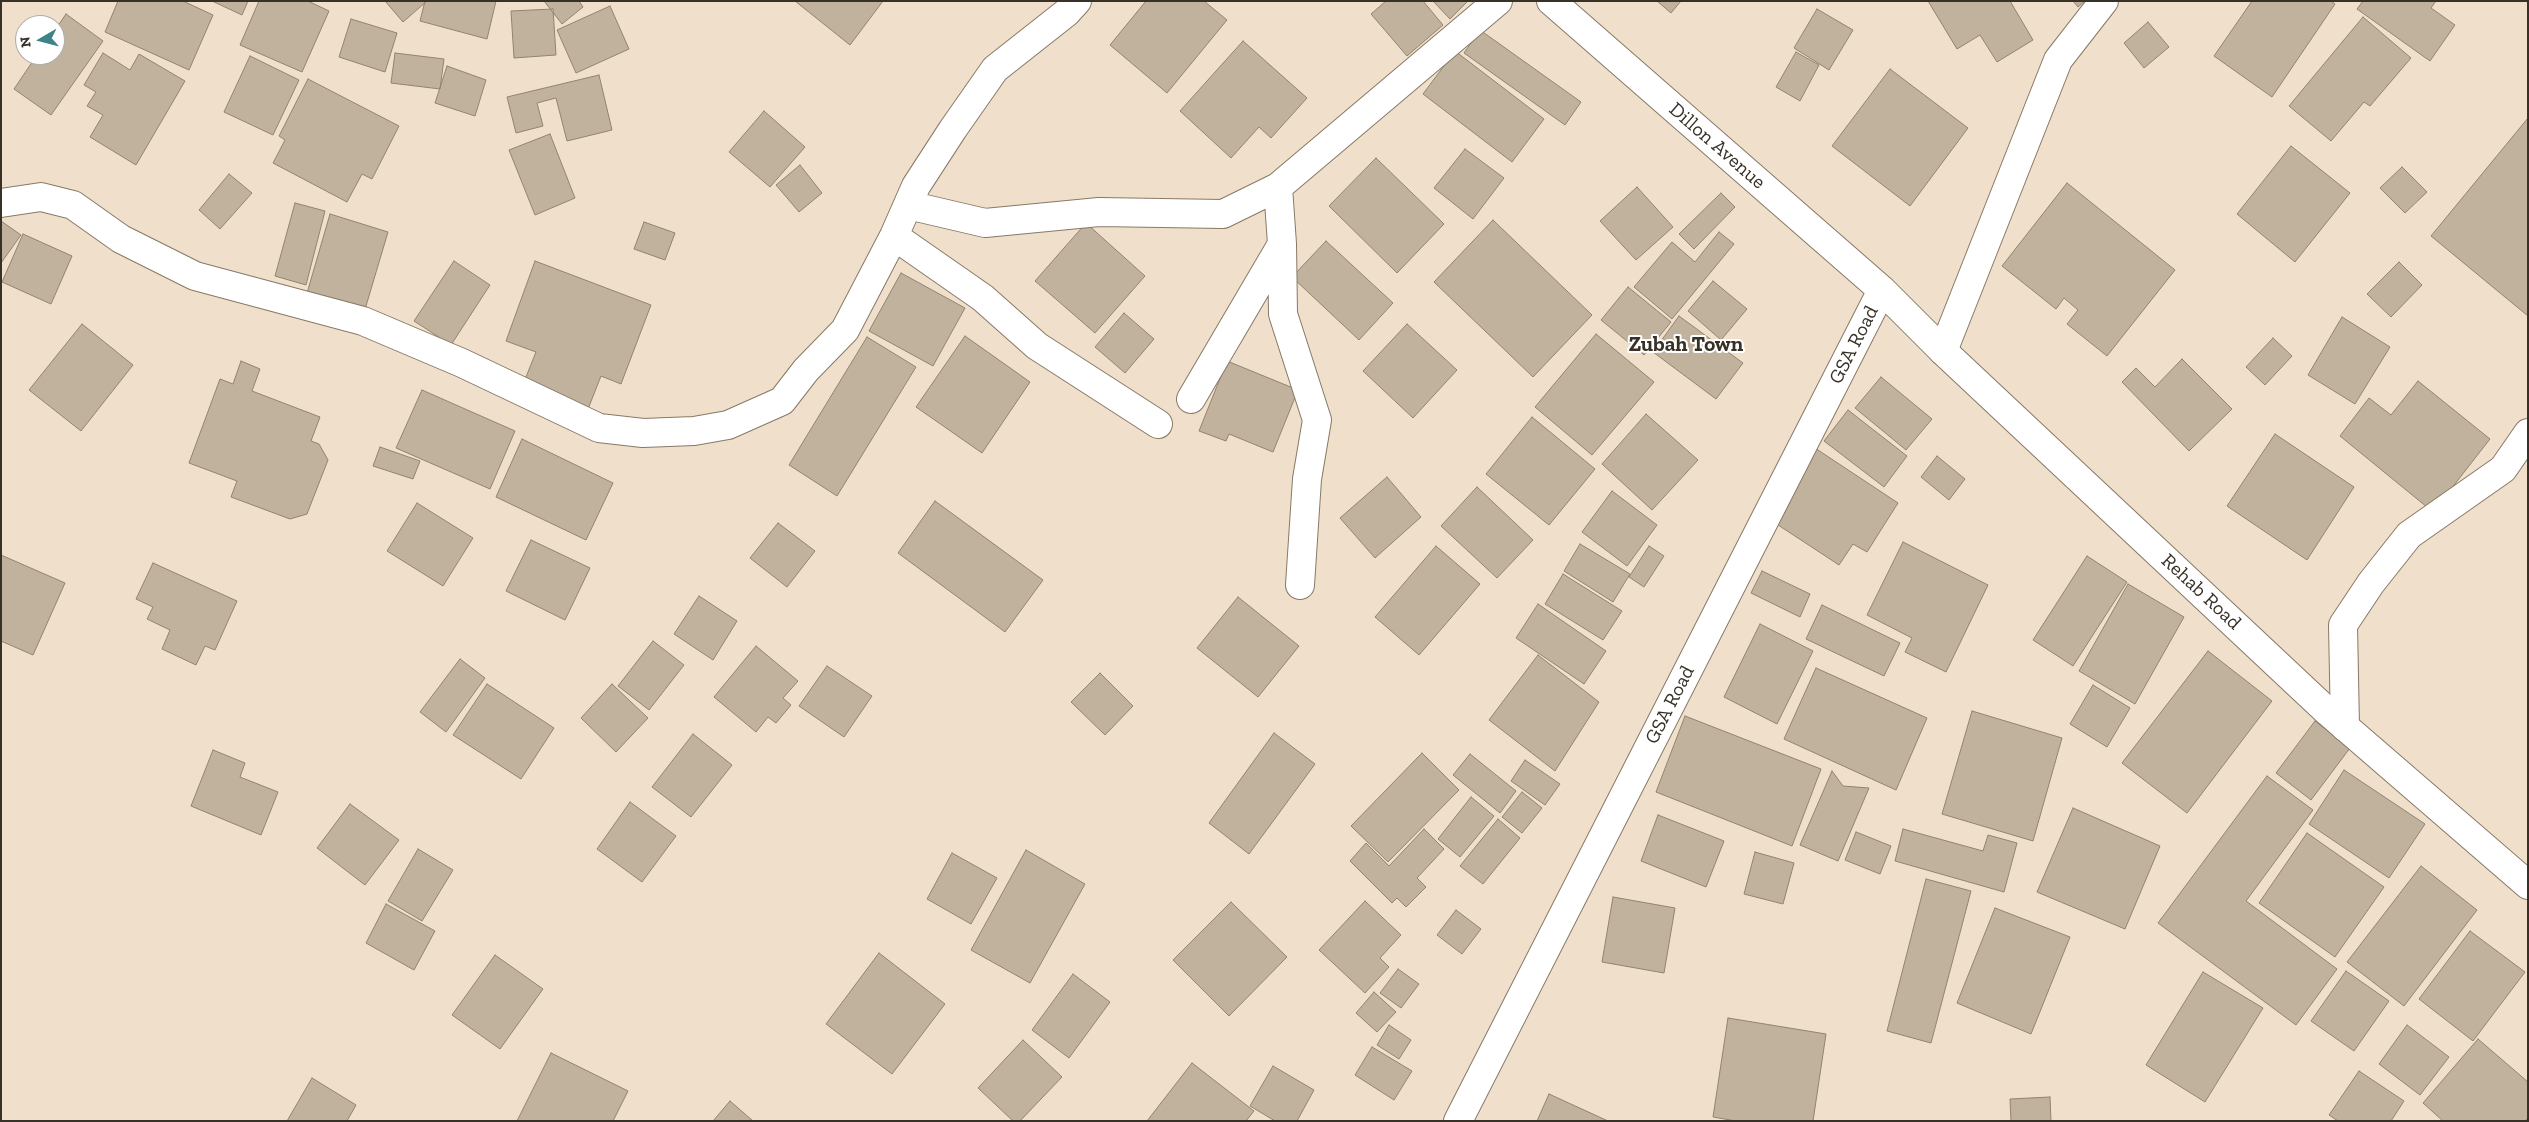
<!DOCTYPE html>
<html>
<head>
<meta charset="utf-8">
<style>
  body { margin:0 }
  #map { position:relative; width:2529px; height:1122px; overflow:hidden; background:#f0e0cb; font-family:"Zilla Slab",serif }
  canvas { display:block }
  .frame { position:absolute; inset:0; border:2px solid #373128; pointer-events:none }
  .north { position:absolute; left:15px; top:15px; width:50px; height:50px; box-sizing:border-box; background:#fff; border:1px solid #afada9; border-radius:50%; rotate:262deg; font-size:14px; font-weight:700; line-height:20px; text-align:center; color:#373128 }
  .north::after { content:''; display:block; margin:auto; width:18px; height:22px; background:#3c8489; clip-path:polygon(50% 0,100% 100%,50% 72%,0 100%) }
</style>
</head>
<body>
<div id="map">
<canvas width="2529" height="1122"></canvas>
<div class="frame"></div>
<div class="north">N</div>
</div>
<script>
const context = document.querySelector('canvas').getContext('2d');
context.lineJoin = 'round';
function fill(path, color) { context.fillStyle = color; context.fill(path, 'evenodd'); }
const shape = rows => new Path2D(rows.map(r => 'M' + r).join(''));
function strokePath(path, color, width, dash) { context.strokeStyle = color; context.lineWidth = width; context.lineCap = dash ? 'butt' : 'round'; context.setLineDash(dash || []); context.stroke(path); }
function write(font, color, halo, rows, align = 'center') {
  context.font = font + ' "Zilla Slab",serif'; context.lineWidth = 4; context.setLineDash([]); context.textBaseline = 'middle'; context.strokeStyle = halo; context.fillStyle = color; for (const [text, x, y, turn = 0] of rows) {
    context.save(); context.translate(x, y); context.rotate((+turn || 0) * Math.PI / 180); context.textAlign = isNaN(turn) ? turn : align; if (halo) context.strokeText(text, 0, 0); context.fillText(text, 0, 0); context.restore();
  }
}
const building = shape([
  [118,1,183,1,213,15,189,70,105,32,118,1],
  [212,1,248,1,242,15,212,1],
  [259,1,308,1,329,11,302,72,240,45,259,1],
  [385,1,427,1,403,22,385,1],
  [425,1,496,1,487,39,420,21,425,1],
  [544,1,579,1,583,7,562,24,544,1],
  [795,1,883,1,850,45,795,1],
  [1146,1,1204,1,1227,20,1167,93,1110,45,1146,1],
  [1386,1,1423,1,1443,25,1407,56,1371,14,1386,1],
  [1433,1,1468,1,1450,19,1433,1],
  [1657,1,1681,1,1671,13,1657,1],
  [1928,1,2010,1,2033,40,1997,62,1980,35,1957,49,1928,1],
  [2073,1,2085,1,2078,7,2073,1],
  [2252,1,2331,1,2335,4,2272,97,2214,56,2252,1],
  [2363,1,2436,1,2431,8,2455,25,2430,61,2357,9,2363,1],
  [610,6,629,49,576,73,557,30,610,6],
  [553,9,556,55,514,58,511,11,553,9],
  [1817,9,1853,30,1829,70,1794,48,1817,9],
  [66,14,103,41,51,115,14,89,37,55,55,55,55,30,66,14],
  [2363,17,2411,58,2370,106,2364,102,2331,141,2289,106,2363,17],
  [351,19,397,33,385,72,339,57,351,19],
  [2148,22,2169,47,2144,68,2124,43,2148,22],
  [1480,30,1581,102,1565,125,1464,53,1480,30],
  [1243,41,1307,98,1271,138,1259,127,1231,158,1180,111,1243,41],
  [1455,51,1544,119,1512,162,1423,94,1455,51],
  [1796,52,1819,65,1800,101,1776,87,1796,52],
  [103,53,130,70,139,54,185,81,136,165,90,137,103,115,87,106,96,92,84,85,103,53],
  [395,53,444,59,440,89,391,83,395,53],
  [250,56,299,80,273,135,224,112,250,56],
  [447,66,486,80,475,116,435,103,447,66],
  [1890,69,1968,128,1910,206,1832,146,1890,69],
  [599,75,612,130,567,141,556,98,537,103,543,126,516,133,507,97,599,75],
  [308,79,399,126,372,179,362,174,347,202,273,163,285,140,279,136,308,79],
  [764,111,805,147,770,187,729,152,764,111],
  [2528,118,2528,316,2431,236,2528,118],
  [550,134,575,198,535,215,509,150,550,134],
  [2291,146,2350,193,2295,262,2237,214,2291,146],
  [1465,149,1504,178,1473,219,1434,188,1465,149],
  [1376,158,1444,224,1397,273,1329,206,1376,158],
  [800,165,822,193,799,212,776,185,800,165],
  [2402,167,2427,192,2405,213,2380,188,2402,167],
  [229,174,252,193,220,229,199,210,229,174],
  [2067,183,2175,270,2107,356,2067,324,2078,310,2064,298,2056,309,2002,266,2067,183],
  [1637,187,1673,227,1636,260,1600,221,1637,187],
  [1721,193,1735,207,1694,249,1679,234,1721,193],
  [295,203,325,211,306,285,275,276,295,203],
  [330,214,388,232,363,316,305,300,330,214],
  [1493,220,1592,315,1533,377,1434,282,1493,220],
  [1,221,21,235,1,263,1,221],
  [644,222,675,233,665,260,634,249,644,222],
  [1086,223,1145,276,1095,333,1035,281,1086,223],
  [1719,232,1734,244,1672,319,1634,287,1672,242,1695,262,1719,232],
  [23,234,72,256,51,304,2,282,23,234],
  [1326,241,1393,303,1359,340,1292,277,1326,241],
  [454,261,490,285,451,345,414,321,454,261],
  [535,261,651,305,621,384,601,376,588,409,524,382,536,352,506,341,535,261],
  [2399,262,2422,285,2391,317,2367,294,2399,262],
  [901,273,965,308,933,366,869,331,901,273],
  [1713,281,1747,309,1721,340,1688,311,1713,281],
  [1628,287,1671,322,1644,355,1601,320,1628,287],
  [1124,313,1154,339,1125,373,1095,347,1124,313],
  [1679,316,1743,363,1716,399,1653,352,1679,316],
  [2342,317,2390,347,2355,404,2308,375,2342,317],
  [82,324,133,365,81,431,29,390,82,324],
  [1407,324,1457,370,1413,418,1363,371,1407,324],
  [1596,334,1654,382,1592,455,1535,407,1596,334],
  [965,336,1030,382,982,453,916,407,965,336],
  [867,337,916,367,837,496,789,465,867,337],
  [2273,338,2292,356,2265,385,2246,367,2273,338],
  [2182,359,2232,409,2189,451,2122,382,2136,368,2155,387,2182,359],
  [241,361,260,369,252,391,320,417,311,441,319,444,328,460,307,514,290,519,231,497,237,481,189,463,220,379,233,384,241,361],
  [1227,361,1298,390,1273,452,1229,434,1226,441,1199,431,1227,361],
  [1881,377,1932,419,1906,450,1855,408,1881,377],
  [2418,381,2490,439,2433,512,2340,436,2369,398,2391,415,2418,381],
  [422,390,515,431,490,489,396,448,422,390],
  [1848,410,1907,456,1884,487,1824,441,1848,410],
  [1646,414,1698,460,1652,510,1602,464,1646,414],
  [1532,417,1595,469,1549,525,1486,474,1532,417],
  [2275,434,2354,487,2307,560,2227,506,2275,434],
  [522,439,613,483,586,540,496,497,522,439],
  [380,447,420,461,413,479,373,466,380,447],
  [1815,448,1898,503,1867,552,1853,544,1839,565,1769,519,1815,448],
  [1937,456,1965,479,1949,500,1921,477,1937,456],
  [1387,477,1421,517,1375,558,1340,518,1387,477],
  [1477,487,1533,540,1497,578,1441,526,1477,487],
  [1612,491,1657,525,1627,566,1582,532,1612,491],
  [935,501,1043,580,1005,632,898,553,935,501],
  [417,503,473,538,443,586,387,551,417,503],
  [778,523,815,551,787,587,750,558,778,523],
  [531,540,590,568,565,620,506,591,531,540],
  [1903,542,1988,585,1946,672,1905,652,1912,638,1867,615,1903,542],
  [1580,544,1630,574,1613,602,1564,571,1580,544],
  [1436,546,1480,584,1419,655,1375,617,1436,546],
  [1649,546,1664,556,1644,587,1629,577,1649,546],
  [1,555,65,583,33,655,1,641,1,555],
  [2087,556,2127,582,2073,666,2033,640,2087,556],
  [153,563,237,601,215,650,205,646,196,665,162,649,170,630,147,619,153,607,136,599,153,563],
  [1762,571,1810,594,1800,617,1751,593,1762,571],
  [1563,574,1622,611,1603,640,1545,604,1563,574],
  [2128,584,2184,617,2135,704,2079,671,2128,584],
  [699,596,737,621,713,660,674,634,699,596],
  [1238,597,1299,646,1258,697,1197,648,1238,597],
  [1538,604,1606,651,1584,684,1516,638,1538,604],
  [1822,605,1900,643,1884,676,1806,639,1822,605],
  [1760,624,1813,651,1777,724,1724,697,1760,624],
  [653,641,684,665,649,710,618,686,653,641],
  [756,646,798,681,783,698,791,705,776,723,768,717,756,732,714,697,756,646],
  [2208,651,2272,701,2187,813,2122,763,2208,651],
  [1538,655,1599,702,1555,771,1489,720,1538,655],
  [460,659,485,678,446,732,420,712,460,659],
  [827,666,872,696,844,737,799,706,827,666],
  [1816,668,1927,718,1896,790,1784,739,1816,668],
  [1100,673,1133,706,1105,735,1071,702,1100,673],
  [487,684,554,728,521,779,453,735,487,684],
  [612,684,648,718,616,752,581,718,612,684],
  [2093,685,2130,708,2107,747,2070,724,2093,685],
  [1972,711,2062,738,2033,841,1942,814,1972,711],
  [1685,716,1821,769,1792,846,1656,792,1685,716],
  [2315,721,2350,748,2311,800,2276,773,2315,721],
  [1274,733,1315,764,1249,854,1209,823,1274,733],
  [693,734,732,765,691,817,652,787,693,734],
  [213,750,245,763,240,777,278,792,261,835,191,806,213,750],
  [1422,753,1459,790,1388,862,1351,826,1422,753],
  [1470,754,1516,791,1500,813,1453,775,1470,754],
  [1525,760,1560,784,1545,805,1511,781,1525,760],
  [2344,770,2425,824,2389,878,2309,824,2344,770],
  [1832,771,1843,786,1869,788,1838,861,1800,845,1832,771],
  [2267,776,2313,810,2246,901,2337,969,2296,1025,2158,923,2267,776],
  [1522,792,1542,808,1522,833,1502,817,1522,792],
  [1471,797,1494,816,1460,857,1438,839,1471,797],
  [630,802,676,836,642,882,597,849,630,802],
  [350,804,399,840,365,885,317,848,350,804],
  [2073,808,2160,846,2125,929,2037,892,2073,808],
  [1658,815,1724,841,1706,887,1641,861,1658,815],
  [1498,819,1520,838,1483,884,1460,866,1498,819],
  [1424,829,1444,849,1417,878,1426,887,1406,907,1397,898,1392,903,1350,861,1366,843,1389,866,1424,829],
  [1903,829,1983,851,1988,835,2017,843,2004,892,1895,861,1903,829],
  [1856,832,1891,846,1880,874,1845,860,1856,832],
  [2307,833,2384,887,2335,957,2259,903,2307,833],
  [418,849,453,870,422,921,388,901,418,849],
  [1026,850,1085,884,1030,983,971,950,1026,850],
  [1755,852,1794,863,1783,904,1744,894,1755,852],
  [952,853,997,878,971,924,927,899,952,853],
  [2421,866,2477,910,2404,1006,2347,962,2421,866],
  [1926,879,1971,891,1931,1043,1887,1031,1926,879],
  [1613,897,1675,908,1664,973,1602,962,1613,897],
  [1365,901,1401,935,1380,958,1389,967,1365,993,1319,950,1365,901],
  [1231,902,1287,957,1229,1016,1173,960,1231,902],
  [386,904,435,931,414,970,366,943,386,904],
  [1995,908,2070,937,2031,1034,1957,1003,1995,908],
  [1456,910,1481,929,1462,954,1437,935,1456,910],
  [2470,931,2525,972,2473,1041,2419,999,2470,931],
  [879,953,945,1004,892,1074,826,1024,879,953],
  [495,955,543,989,500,1049,452,1015,495,955],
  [1398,969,1419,984,1401,1008,1380,993,1398,969],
  [2346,971,2389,1001,2354,1051,2311,1021,2346,971],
  [2203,972,2263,1008,2205,1102,2146,1065,2203,972],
  [1073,974,1110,1002,1069,1058,1032,1030,1073,974],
  [1374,992,1396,1012,1377,1032,1356,1013,1374,992],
  [1728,1018,1826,1034,1813,1121,1736,1121,1713,1117,1728,1018],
  [1389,1025,1411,1040,1399,1059,1377,1045,1389,1025],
  [2407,1025,2449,1057,2420,1095,2379,1064,2407,1025],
  [2478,1039,2528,1082,2528,1118,2525,1121,2443,1121,2423,1103,2478,1039],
  [1023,1040,1062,1077,1020,1121,1013,1121,978,1088,1023,1040],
  [1372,1047,1412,1071,1394,1100,1355,1075,1372,1047],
  [551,1053,628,1091,613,1121,517,1121,551,1053],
  [1192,1063,1254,1111,1246,1121,1147,1121,1192,1063],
  [1273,1066,1314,1090,1297,1121,1275,1121,1250,1106,1273,1066],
  [2359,1071,2404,1101,2391,1121,2338,1121,2329,1115,2359,1071],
  [312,1078,356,1105,347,1121,287,1121,312,1078],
  [1549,1094,1608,1121,1537,1121,1549,1094],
  [2050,1097,2051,1121,2011,1121,2010,1099,2050,1097],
  [730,1101,753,1121,713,1121,730,1101]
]);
const street = shape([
  [1278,187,1282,244,1283,314,1317,420,1307,479,1300,585],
  [1,203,41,197,73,205,121,239,195,276,363,321,462,363,599,428,643,433,694,431,728,425,782,401,806,370,845,330,894,236,916,186,953,129,995,69,1066,13,1077,1],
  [908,205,985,223,1099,212,1223,214,1278,187,1498,1],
  [894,236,983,298,1037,346,1158,424],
  [1943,351,2058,60,2104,1],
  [1191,399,1282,244],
  [2345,727,2343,625,2371,583,2409,535,2503,469,2528,433]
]);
const secondary = shape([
  [1551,1,1882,290,1943,351,2328,712,2528,885],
  [1458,1121,1882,290]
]);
const streetNames = [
  ["Dillon Avenue",1717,146,41],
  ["GSA Road",1854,345,-63],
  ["Rehab Road",2201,592,43],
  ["GSA Road",1670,705,-63]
];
const neighbourhoodNames = [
  ["Zubah Town",1686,345]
];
fill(building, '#c1b29e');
strokePath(building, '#91836f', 1);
strokePath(street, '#877966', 30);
strokePath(secondary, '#877966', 30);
strokePath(street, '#fff', 28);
strokePath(secondary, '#fff', 28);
write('20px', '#373128', '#fff', streetNames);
write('bold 21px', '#373128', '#fff', neighbourhoodNames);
</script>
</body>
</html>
